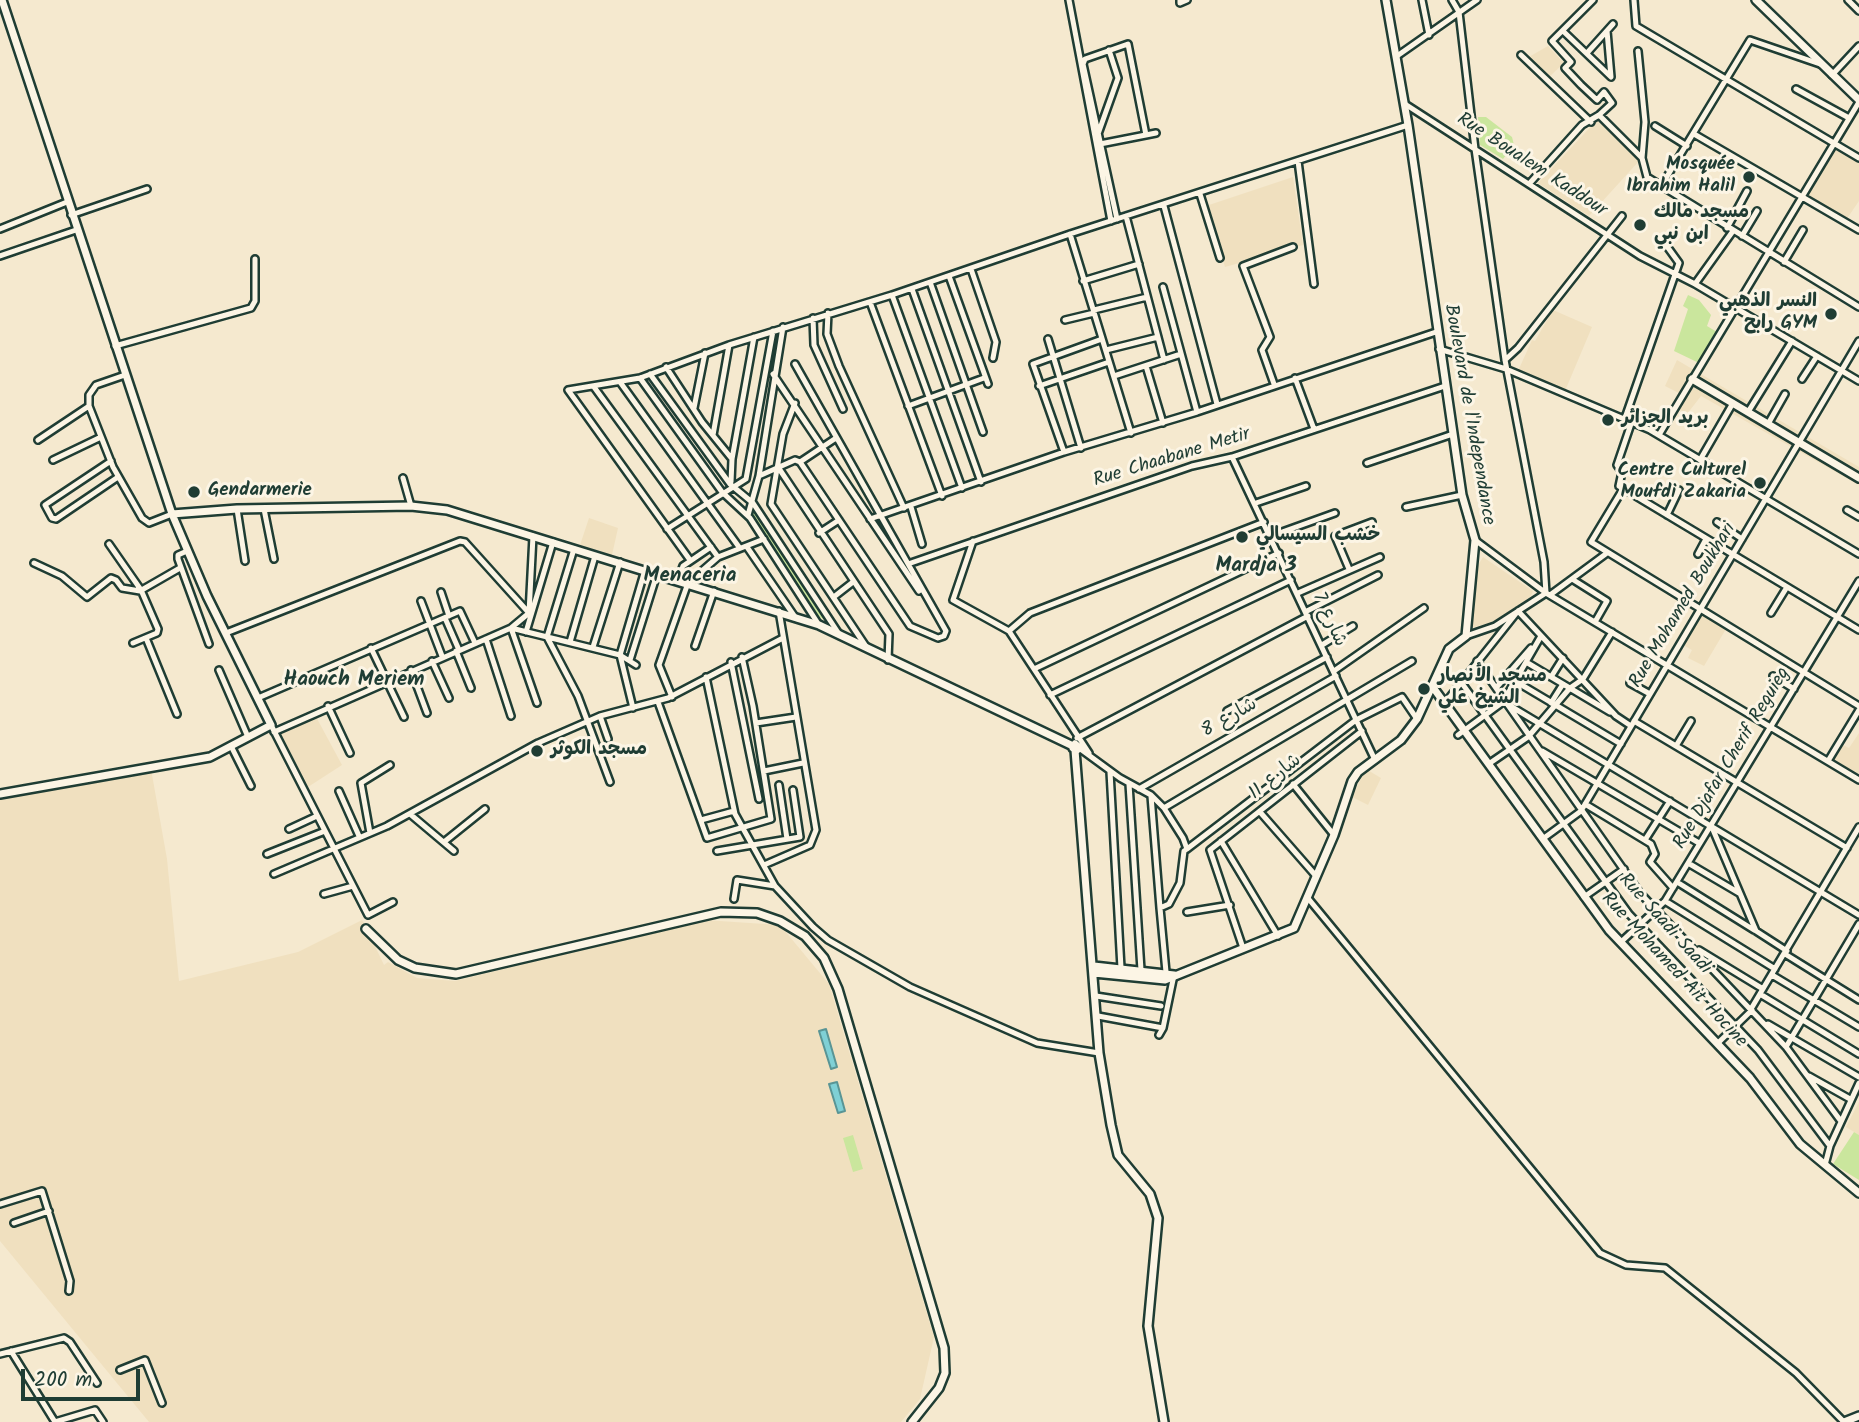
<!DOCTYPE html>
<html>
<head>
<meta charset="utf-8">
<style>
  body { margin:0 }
  #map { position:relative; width:1859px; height:1422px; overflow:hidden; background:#f5e9cf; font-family:Kalam,sans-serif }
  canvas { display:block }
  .scale { position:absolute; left:21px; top:1369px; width:119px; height:32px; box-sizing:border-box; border:4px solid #1f3d34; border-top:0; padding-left:9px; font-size:21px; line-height:24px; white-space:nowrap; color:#1f3d34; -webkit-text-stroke:5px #fcf5e5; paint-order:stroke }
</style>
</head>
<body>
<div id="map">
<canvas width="1859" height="1422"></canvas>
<div class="scale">200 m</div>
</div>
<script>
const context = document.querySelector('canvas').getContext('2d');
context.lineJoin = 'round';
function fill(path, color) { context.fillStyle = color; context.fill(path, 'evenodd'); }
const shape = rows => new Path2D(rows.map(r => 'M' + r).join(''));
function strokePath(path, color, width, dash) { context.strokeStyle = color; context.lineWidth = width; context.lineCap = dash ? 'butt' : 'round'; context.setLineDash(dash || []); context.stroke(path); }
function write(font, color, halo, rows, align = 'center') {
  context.font = font + ' Kalam,"Playpen Sans Arabic",sans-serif'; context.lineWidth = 6; context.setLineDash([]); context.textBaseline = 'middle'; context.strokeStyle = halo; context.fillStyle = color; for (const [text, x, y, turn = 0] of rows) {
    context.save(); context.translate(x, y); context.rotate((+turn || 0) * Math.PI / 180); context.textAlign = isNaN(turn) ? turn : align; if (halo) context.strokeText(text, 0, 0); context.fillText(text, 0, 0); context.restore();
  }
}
const built = shape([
  [1548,46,1564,63,1548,78,1527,58],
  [1598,119,1640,160,1589,216,1538,183],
  [1836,146,1859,160,1859,201,1846,220,1806,197],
  [1293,177,1303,245,1225,267,1206,206],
  [1553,310,1592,327,1565,391,1518,371,1532,340,1535,341],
  [1677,360,1859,467,1859,485,1701,396,1687,414,1677,408,1683,395,1665,386],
  [589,518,618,528,612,555,580,545],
  [1483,557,1533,591,1531,596,1500,620,1471,628,1477,567],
  [1700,614,1726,629,1704,666,1688,658,1692,650,1683,645],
  [314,713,342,765,308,787,279,730],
  [1859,733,1859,772,1858,774,1834,760,1843,745,1849,748],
  [151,769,167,859,179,981,298,952,362,920,364,923,361,927,374,944,384,965,388,962,417,978,455,981,704,920,780,925,829,984,934,1337,920,1399,901,1422,149,1422,0,1241,0,794],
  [1366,769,1381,778,1368,805,1352,797],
  [1859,1102,1859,1135,1846,1127]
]);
const green = shape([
  [1478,117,1486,117,1512,137,1514,145,1503,159,1480,145],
  [1688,295,1699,300,1711,315,1707,326,1717,332,1699,363,1674,351,1688,309,1683,306],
  [754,509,830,623,818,616,751,515],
  [1854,1132,1859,1135,1859,1180,1833,1164],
  [853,1135,863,1169,853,1172,843,1138]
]);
const water = shape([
  [826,1029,837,1067,831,1069,819,1031,826,1029],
  [837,1082,845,1111,838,1113,829,1084,837,1082]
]);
const street = shape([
  [1069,0,1111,221],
  [1180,0,1180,3,1187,0],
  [1422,0,1429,35],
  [1452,0,1459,12,1475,149,1505,360,1544,562,1546,593,1495,626,1466,636],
  [1593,0,1552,41,1571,62,1565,68,1581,85,1597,100,1604,92,1612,103,1599,115],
  [1634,0,1636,26,1859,158],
  [1848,0,1859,11],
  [1563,31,1611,77,1607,31],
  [1638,51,1645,122,1642,158,1647,177,1859,307],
  [1587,53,1613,24],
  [1521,55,1591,122],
  [1397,56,1477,0],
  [1832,75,1859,46],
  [1796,89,1849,118],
  [1405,104,1640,256,1695,284,1859,381],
  [1655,126,1687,146],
  [1098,134,1118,78,1109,50],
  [1694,134,1859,230],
  [1100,144,1156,133],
  [1298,161,1314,284],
  [1529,184,1582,125,1599,115,1642,158],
  [1660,188,1750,40,1820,64],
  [1200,194,1220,258],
  [1164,206,1217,404],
  [71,215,147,189],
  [1126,216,1164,360],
  [1117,219,1083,64,1085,59,1128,44,1146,135],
  [1727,228,1747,191],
  [0,229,67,202],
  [1070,234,1131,433],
  [1742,236,1757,211],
  [0,256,76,230],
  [1784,262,1803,230],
  [971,269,996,342,993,358],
  [949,276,988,384],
  [1083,281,1139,264],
  [930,282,983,432],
  [1695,284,1733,231],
  [1163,287,1197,412],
  [912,289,981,482],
  [892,295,962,488],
  [870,302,942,496],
  [1094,310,1147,297],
  [828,313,827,334,839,366,904,508],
  [813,318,814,345,843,409],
  [1065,320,1094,313],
  [1048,339,1081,448],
  [115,346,251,308,255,301,255,259],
  [1439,349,1506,369,1650,430,1859,554],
  [1106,350,1158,337],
  [1505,360,1518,348,1622,216],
  [795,364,946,631,944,636,938,638,910,626,800,462],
  [1146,366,1163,423],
  [666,367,702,422,732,459],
  [650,374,730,484,753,503,839,634],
  [773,374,919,591],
  [125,375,96,385,89,395,89,406,113,467,142,518,149,523,172,514],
  [1114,376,1181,354],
  [640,378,722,492,750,518,819,625],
  [1295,378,1314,429],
  [1802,379,1817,356],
  [620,382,739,547],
  [1274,384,1262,350,1270,337,1243,266,1293,247],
  [1039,386,1109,362],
  [594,387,718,557,764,539],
  [795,403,783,434,771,504,867,648],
  [908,406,984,378],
  [694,408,705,353],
  [1748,412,1792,341],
  [1625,418,1679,263,1666,245],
  [1632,421,1617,465,1622,472,1619,486,1859,630],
  [1768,424,1785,394],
  [713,435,729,345],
  [1659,435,1859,102],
  [38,440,89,406],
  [1064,452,1033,364,1102,339],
  [1232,457,1375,760],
  [53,460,101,437],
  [1700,460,1733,403],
  [111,461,45,505,52,518,56,519,118,477],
  [1367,463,1453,434],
  [778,467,889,634,888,660],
  [759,476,795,460,800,462,836,438],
  [403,478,411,506],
  [731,482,732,459,754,337],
  [1623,489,1591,542,1859,706],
  [1256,503,1306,486],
  [911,507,922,544],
  [1406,507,1462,495],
  [237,509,245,561],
  [264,509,274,559],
  [1847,510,1859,517],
  [748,515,759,476,783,327],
  [1667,515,1679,490],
  [870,519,1064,452,1197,412,1436,332],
  [1717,522,1742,539],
  [667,529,746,479,773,331],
  [819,533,839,520],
  [533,536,529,613,511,628,620,655,636,665],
  [1271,536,1335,513],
  [1475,540,1546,593,1859,780],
  [973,541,953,600,1009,631,1089,753],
  [109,544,141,590,158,629,157,633,133,643],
  [747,547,795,617],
  [574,549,547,637,578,696,610,782],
  [187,551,178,555,178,559,209,644],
  [1698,554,1706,539],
  [690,560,568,390,640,378,729,345,892,295,1070,234,1408,125],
  [34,563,62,576,87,597,111,578,116,580,122,588,140,591,180,568],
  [908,564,1192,466,1232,457,1445,386],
  [1349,569,1335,536,1372,522],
  [1572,579,1607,601,1595,622],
  [678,580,683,566,711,547],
  [441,592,449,616],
  [1298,593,1380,557],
  [1550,595,1607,553],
  [835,596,853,582],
  [421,601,442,656],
  [1307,611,1378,575],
  [1771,613,1787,587],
  [445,618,459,650],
  [1009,631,1030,613,1264,522],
  [526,632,553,542],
  [226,633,460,541,465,542,529,613],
  [146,638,177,714],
  [486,639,511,716],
  [570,642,595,556],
  [1322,645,1353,626],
  [695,646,714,591],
  [593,647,620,562],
  [371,648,404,717],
  [456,651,471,688],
  [630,660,657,574],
  [432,661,449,698],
  [1477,661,1640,893,1786,1047,1840,1120],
  [731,662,759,799],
  [1526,662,1610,712],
  [1034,669,1279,553],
  [219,670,248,737],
  [411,670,427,713],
  [1334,671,1424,608],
  [1773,676,1794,689],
  [706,677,735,814,775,886,813,927,828,940,910,987,1037,1043,1099,1053],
  [1551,677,1563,658],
  [1515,681,1621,744],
  [1461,682,1629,914,1758,1050,1830,1146],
  [1630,683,1650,694],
  [1496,688,1531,648],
  [1050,695,1291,580],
  [672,697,659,665,688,583,718,557],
  [258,698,460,611,475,643],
  [658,702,707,838,771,819,753,706,742,657],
  [1445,703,1518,611,1616,716,1631,726],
  [1551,703,1563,684],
  [1507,704,1859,915],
  [328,706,350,753],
  [633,708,620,655,645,570],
  [1227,711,1327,657],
  [600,716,608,739],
  [1634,721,1847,848],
  [756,723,796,717],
  [271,725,368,915,393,902],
  [274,732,511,628,537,703],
  [1458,735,1503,702,1541,636],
  [1077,738,1308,616],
  [1676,746,1691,721],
  [232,748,251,786],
  [1079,748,1120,778,1151,795,1164,808,1183,838,1187,849,1184,851,1180,883,1169,904,1160,908,1166,972],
  [1542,751,1699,843],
  [1828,761,1859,710],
  [1490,763,1528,737,1570,688,1583,679,1612,632],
  [764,771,803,763],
  [1110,772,1121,968],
  [1129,784,1141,970],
  [1293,784,1334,835],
  [779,785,787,839],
  [1139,789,1336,676],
  [339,791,359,836],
  [1151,796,1160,908],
  [1585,804,1651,844,1655,854,1650,862,1673,888],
  [1164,808,1412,661],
  [1260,812,1316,876],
  [410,814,454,851],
  [701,820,734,811],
  [1711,825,1756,931,1787,951],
  [289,829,317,816],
  [370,833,361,783,390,765],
  [1544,838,1581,811,1859,341],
  [1645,840,1670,801],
  [1221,841,1278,936],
  [444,842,485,809],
  [1187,849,1356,720,1402,697,1417,719],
  [717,851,800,837,793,790],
  [267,854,325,831],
  [1688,863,1739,893],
  [764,865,810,845,816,830,779,611],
  [274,874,387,826,538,743,600,716,668,698,783,638],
  [1677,882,1754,930],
  [324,894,353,886],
  [1307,897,1600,1253,1626,1265,1665,1268,1796,1373,1844,1422],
  [1584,897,1624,869],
  [734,899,737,880,775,886],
  [1665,901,1775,969],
  [1187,912,1230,905],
  [1621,942,1665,901,1859,581],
  [1243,948,1210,850,1362,731],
  [1699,950,1763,989],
  [1785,954,1859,1000],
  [1772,975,1859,1027],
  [1760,994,1859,1054],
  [1096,996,1161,1006],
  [1751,1009,1859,827],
  [1098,1016,1163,1028],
  [1768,1024,1859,1077],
  [1159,1035,1163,1028,1174,975],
  [1718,1043,1752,1010],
  [1786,1047,1859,924],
  [1809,1076,1850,1099],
  [1825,1165,1830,1146,1859,1083],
  [0,1204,42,1191,70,1281,69,1291],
  [14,1223,49,1211],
  [11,1351,55,1422],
  [0,1354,64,1338,70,1342,97,1383],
  [120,1370,145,1360,162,1403],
  [55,1422,95,1410,103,1422]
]);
const secondary = shape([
  [1756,0,1859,100],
  [1692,379,1859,478],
  [172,514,237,509,411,506,447,510,819,625,1073,746],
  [1432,686,1609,930,1750,1078,1800,1144,1859,1193],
  [1075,744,1079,747,1077,750,1073,748,1075,744],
  [1075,750,1099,1053,1111,1125,1118,1155,1150,1194,1158,1218,1148,1326,1164,1422],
  [0,794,210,757,271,725,207,596,172,514,2,0],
  [366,929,398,960,415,968,456,974,721,912,757,913,780,921,805,936,824,958,838,989,944,1348,945,1373,939,1388,912,1422],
  [1094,966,1174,975],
  [1094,973,1165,980,1294,928,1334,835,1352,781,1358,772,1401,740,1417,719,1449,649,1466,636,1475,540,1462,495,1408,125,1386,0],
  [1844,1422,1859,1416]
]);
const markers = [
  [1749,177,7,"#1f3d34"],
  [1640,225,7,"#1f3d34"],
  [1831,314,7,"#1f3d34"],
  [1608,420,7,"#1f3d34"],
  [1760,483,7,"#1f3d34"],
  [194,492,7,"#1f3d34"],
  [1242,537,7,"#1f3d34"],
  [1424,689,7,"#1f3d34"],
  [537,751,7,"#1f3d34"]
];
const streetNames = [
  ["Rue Boualem Kaddour",1531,166,33],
  ["Boulevard de l'Independance",1468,415,80],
  ["Rue Chaabane Metir",1172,459,-17],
  ["Rue Mohamed Boukhari",1684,606,-59],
  ["شارع 7",1328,620,65],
  ["شارع 8",1230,719,-30],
  ["Rue Djafar Cherif Reguieg",1733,759,-59],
  ["شارع 11",1276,778,-39],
  ["Rue Saadi Saadi",1664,925,48],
  ["Rue Mohamed Ait Hocine",1673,971,47]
];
const poiNames = [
  ["Mosquée",1735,166,"right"],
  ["Ibrahim Halil",1735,188,"right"],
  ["مسجد مالك",1654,214],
  ["ابن نبي",1654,236],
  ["النسر الذهبي",1817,303,"right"],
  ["رابح GYM",1817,325,"right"],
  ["بريد الجزائر",1622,420],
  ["Centre Culturel",1746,472,"right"],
  ["Moufdi Zakaria",1746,494,"right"],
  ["Gendarmerie",208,492],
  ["خشب السيسالي",1256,537],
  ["مسجد الأنصار",1438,678],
  ["الشيخ علي",1438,700],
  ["مسجد الكوثر",551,751]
];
const neighbourhoodNames = [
  ["Mardja 3",1256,567],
  ["Menaceria",690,577],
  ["Haouch Meriem",354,681]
];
fill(built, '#f0e0bf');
fill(green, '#cae69d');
fill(water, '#7fd0d5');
strokePath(water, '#599595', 2);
strokePath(street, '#1f3d34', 10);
strokePath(secondary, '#1f3d34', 12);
strokePath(street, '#fcf5e5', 5);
strokePath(secondary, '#fcf5e5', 7);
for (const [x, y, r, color] of markers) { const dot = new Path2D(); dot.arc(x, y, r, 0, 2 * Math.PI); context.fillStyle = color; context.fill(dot); strokePath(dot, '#fcf5e5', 2.5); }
write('19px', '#1f3d34', '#fcf5e5', streetNames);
write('bold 19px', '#1f3d34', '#fcf5e5', poiNames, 'left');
write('bold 21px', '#1f3d34', '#fcf5e5', neighbourhoodNames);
</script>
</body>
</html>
